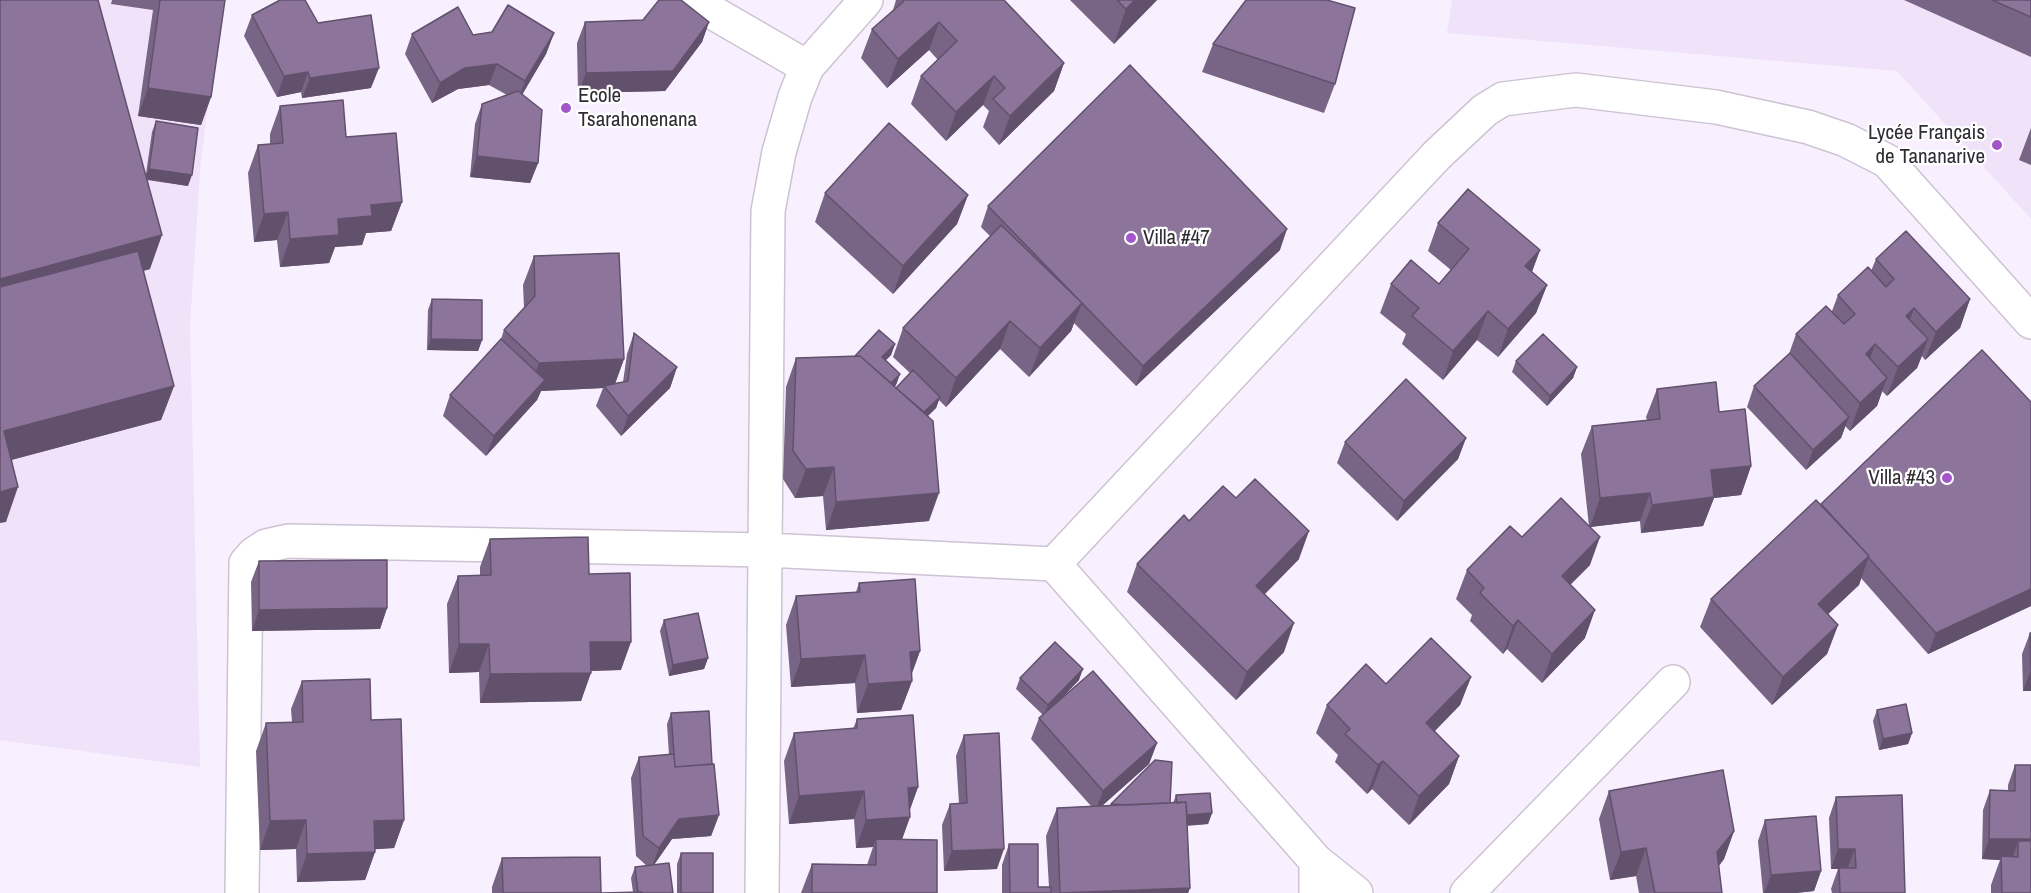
<!DOCTYPE html>
<html>
<head>
<meta charset="utf-8">
<style>
  body { margin:0 }
  canvas { display:block; background:#f8efff }
</style>
</head>
<body>
<canvas width="2031" height="893"></canvas>
<script>
const context = document.querySelector('canvas').getContext('2d');
context.lineJoin = 'round';
function fill(path, color) { context.fillStyle = color; context.fill(path, 'evenodd'); }
const shape = rows => new Path2D(rows.map(r => 'M' + r).join(''));
function strokePath(path, color, width, dash) { context.strokeStyle = color; context.lineWidth = width; context.lineCap = dash ? 'butt' : 'round'; context.setLineDash(dash || []); context.stroke(path); }
function write(font, color, halo, rows, align = 'center') {
  context.font = font + ' "Archivo Narrow",sans-serif'; context.lineWidth = 4.5; context.setLineDash([]); context.textBaseline = 'middle'; context.strokeStyle = halo; context.fillStyle = color; for (const [text, x, y, turn = 0] of rows) {
    context.save(); context.translate(x, y); context.rotate((+turn || 0) * Math.PI / 180); context.textAlign = isNaN(turn) ? turn : align; if (halo) context.strokeText(text, 0, 0); context.fillText(text, 0, 0); context.restore();
  }
}
const built = shape([
  [0,0,221,0,200,170,190,326,200,767,0,740],
  [1452,0,2031,0,2031,219,1897,71,1447,33]
]);
const minor = shape([
  [691,0,807,67],
  [1054,564,1437,155,1485,110,1503,99,1576,90,1716,107,1808,127,1846,140,1887,161,2031,322],
  [242,893,246,563,254,554,266,546,288,541,766,550,1054,564,1316,861],
  [762,893,768,211,779,152,795,97,807,67,866,0],
  [1316,893,1316,861,1356,893],
  [1467,893,1673,682]
]);
const wall = shape([
  [0,0,146,174,152,132,156,121,188,186,147,180,150,269,143,271,174,386,161,420,11,460,6,522],
  [112,0,225,0,211,97,201,125,138,116,153,10,111,4],
  [896,0,1004,0,1064,63,1054,91,999,145,983,127,989,111,983,105,946,141,911,104,921,76,938,60,929,50,887,88,861,58,872,29,893,10],
  [1070,0,1157,0,1114,44],
  [1904,0,2031,0,2031,57],
  [252,15,318,23,371,88,302,98,301,92,277,97,244,36],
  [585,22,709,22,702,42,665,91,578,93,577,43],
  [554,33,546,54,522,94,538,163,530,183,470,177,475,124,482,104,507,95,489,85,458,89,432,103,405,54,412,34,473,35],
  [1213,44,1335,84,1324,113,1202,72],
  [280,106,346,137,402,202,391,231,366,233,362,245,335,247,329,263,280,267,277,240,254,242,248,173,258,145,270,144,270,134],
  [2031,128,2031,165,2019,160],
  [825,193,968,195,957,224,893,294,815,222],
  [988,206,1280,250,1136,386,1074,323,1071,331,1029,377,1000,349,946,407,939,400,936,408,928,416,929,521,826,530,823,496,795,498,783,479,786,387,796,358,855,356,895,344,891,355,886,360,900,374,896,385,895,386,896,388,910,373,893,357,903,328,990,236,981,227],
  [1438,223,1540,250,1532,272,1547,285,1536,313,1498,357,1477,340,1443,380,1402,344,1406,334,1380,313,1391,284,1439,284,1451,270,1428,251],
  [534,256,624,359,615,383,623,382,627,354,634,333,677,367,670,388,621,436,596,406,603,388,541,391,537,400,486,456,443,416,450,395,501,339,504,330,524,308,523,285],
  [1876,259,1970,299,1960,328,1925,360,1922,356,1917,368,1887,396,1882,391,1877,406,1850,431,1845,426,1841,438,1806,470,1747,407,1754,386,1789,354,1796,334,1832,311,1838,295,1871,271],
  [432,299,482,340,478,351,427,350,428,310],
  [1516,361,1577,367,1573,378,1547,406,1512,372],
  [1657,389,1719,412,1751,466,1741,495,1714,498,1703,526,1641,533,1640,521,1590,527,1590,565,1570,585,1585,638,1542,683,1507,649,1503,654,1470,621,1472,615,1456,599,1467,570,1522,537,1589,526,1581,454,1592,426,1647,420,1646,417],
  [2031,402,2031,606,1928,654,1861,578,1859,585,1828,614,1838,625,1827,654,1772,705,1700,627,1711,599,1821,504],
  [1466,438,1458,459,1397,521,1337,463,1345,442],
  [1189,521,1299,559,1265,594,1284,652,1236,700,1127,592,1137,564],
  [490,539,589,574,621,670,591,671,581,701,480,703,479,672,449,673,447,604,458,576,480,576,480,567],
  [259,561,387,608,380,629,252,631,251,582],
  [859,583,920,651,911,675,912,681,901,710,857,713,855,683,791,687,786,625,796,596,856,592],
  [664,620,708,658,704,669,669,676,660,631],
  [2030,633,2031,633,2031,691,2023,691,2022,654],
  [1471,677,1460,705,1435,731,1459,756,1449,784,1409,825,1372,789,1367,794,1335,762,1338,755,1316,733,1327,705,1386,684],
  [1020,678,1079,680,1062,698,1157,743,1149,764,1102,806,1110,806,1111,804,1173,803,1176,795,1212,813,1208,824,1187,826,1190,888,1188,893,1002,893,1002,865,1009,844,1038,887,1049,887,1046,836,1057,808,1091,806,1031,739,1039,718,1043,715,1016,689],
  [302,681,371,720,404,820,394,848,375,849,375,852,365,880,297,882,296,849,260,850,256,751,266,723,292,722,291,709],
  [1877,710,1912,733,1908,744,1879,750,1873,721],
  [671,713,712,764,719,815,711,836,672,839,654,865,673,893,492,893,492,887,502,858,601,893,633,892,631,878,635,867,647,866,636,856,631,778,639,757,669,755,667,724],
  [857,719,918,787,910,809,910,817,902,839,937,893,801,893,812,864,867,865,873,847,856,848,854,819,789,824,784,761,794,733,853,729],
  [964,735,997,869,944,871,942,825,950,804,959,804,956,756],
  [2015,765,2031,893,1991,893,1991,885,2000,860,1982,859,1983,810,1990,790,2008,790,2008,785],
  [1609,791,1734,831,1724,859,1719,866,1722,893,1639,893,1636,876,1610,880,1599,819],
  [1836,797,1905,893,1832,893,1831,889,1838,869,1831,869,1829,818],
  [1765,820,1821,871,1814,891,1796,893,1763,893,1758,841],
  [681,853,713,893,677,893,677,864]
]);
const shadedWall = shape([
  [1135,0,1157,0,1114,44,1126,9],
  [709,22,702,42,665,91,578,93,586,73],
  [939,22,929,50,887,88,898,59],
  [554,33,546,54,518,102,525,81],
  [1064,63,1054,91,999,145,1010,116],
  [497,64,489,85,458,89,432,103,440,83,465,68],
  [379,68,371,88,302,98,310,78],
  [308,72,301,92,277,97,284,76],
  [994,76,983,105,946,141,956,112],
  [148,88,211,97,201,125,138,116],
  [477,156,538,163,530,183,470,177],
  [149,169,192,175,188,186,145,179],
  [968,195,957,224,893,294,903,266],
  [402,202,391,231,366,233,362,245,335,247,329,263,280,267,290,239,371,205],
  [288,212,277,240,254,242,264,214],
  [1287,229,1280,250,1136,386,1143,366],
  [162,235,150,269,0,310,0,279],
  [1540,250,1529,279,1525,266],
  [1547,285,1536,313,1498,357,1508,329],
  [1970,299,1960,328,1925,360,1936,332],
  [1082,303,1071,331,1029,377,1040,348],
  [1914,308,1904,337,1906,316],
  [1488,311,1477,340,1443,380,1453,351],
  [1010,321,1000,349,946,407,956,378],
  [431,339,482,340,478,351,427,350],
  [1928,339,1917,368,1887,396,1898,367],
  [895,344,891,355,878,368,882,357],
  [1875,344,1865,373,1866,354],
  [624,359,614,387,604,386,603,388,541,391,537,400,486,456,494,436,528,392,539,363],
  [677,367,670,388,621,436,628,416],
  [1577,367,1573,378,1547,406,1550,396],
  [900,374,896,385,879,403,883,392],
  [1887,378,1877,406,1850,431,1860,403],
  [174,386,161,420,0,463,4,431],
  [940,397,936,408,912,431,916,420],
  [1849,417,1841,438,1806,470,1813,450],
  [1466,438,1458,459,1397,521,1404,501],
  [1751,466,1741,495,1714,498,1703,526,1641,533,1652,505,1711,470],
  [834,467,823,496,795,498,806,469],
  [18,487,6,522,0,523,0,492],
  [939,493,929,521,826,530,836,502],
  [1650,493,1640,521,1590,527,1600,498],
  [1309,531,1299,559,1245,614,1256,586],
  [1600,537,1590,565,1551,604,1562,576],
  [1869,556,1859,585,1808,633,1818,604],
  [2031,589,2031,606,1928,654,1936,633],
  [387,608,380,629,252,631,259,610],
  [1595,610,1585,638,1542,683,1552,654],
  [1518,620,1507,649,1503,654,1513,626],
  [1294,623,1284,652,1236,700,1247,672],
  [1838,625,1827,654,1772,705,1783,677],
  [590,642,631,642,621,670,580,671],
  [459,644,489,644,479,672,449,673],
  [920,651,910,679,910,652],
  [865,655,855,683,791,687,801,659],
  [708,658,704,669,669,676,673,665],
  [1083,669,1079,680,1044,716,1048,705],
  [2031,670,2031,691,2023,691],
  [591,673,581,701,480,703,490,674],
  [1471,677,1460,705,1415,751,1426,723],
  [912,681,901,710,857,713,868,684],
  [1912,733,1908,744,1879,750,1883,739],
  [1157,743,1149,764,1095,812,1103,791],
  [1459,756,1449,784,1409,825,1419,796],
  [1383,761,1372,789,1367,794,1378,765],
  [918,787,908,815,908,788],
  [864,791,854,819,789,824,799,796],
  [1212,813,1208,824,1173,826,1177,816],
  [719,815,711,836,672,839,651,869,659,848,679,819],
  [910,817,900,845,876,839,873,847,856,848,866,820],
  [306,820,296,849,260,850,270,821],
  [404,820,394,848,364,850,374,821],
  [1734,831,1724,859,1706,881,1717,852],
  [1989,839,2031,839,2031,860,2018,857,2018,841,2012,860,2001,856,2000,860,1982,859],
  [1646,848,1636,876,1610,880,1621,852],
  [1004,849,997,869,944,871,952,851],
  [1838,849,1855,849,1847,869,1831,869],
  [375,852,365,880,297,882,307,854],
  [1821,871,1814,891,1796,893,1764,893,1771,875],
  [1190,888,1188,893,1078,893]
]);
const building = shape([
  [0,0,98,0,162,235,0,279,0,0],
  [160,0,225,0,211,97,148,88,160,0],
  [280,0,305,0,318,23,371,15,379,68,310,78,308,72,284,76,252,15,280,0],
  [659,0,681,0,709,22,673,71,586,73,585,22,643,20,659,0],
  [903,0,1004,0,1064,63,1010,116,993,99,1005,88,994,76,956,112,921,76,957,41,939,22,898,59,872,29,903,2,903,0],
  [1117,0,1135,0,1126,9,1117,0],
  [1246,0,1327,0,1355,8,1335,84,1213,44,1246,0],
  [1992,0,2031,0,2031,17,1992,0],
  [508,5,554,33,525,81,497,64,465,68,440,83,412,34,458,7,473,35,492,32,508,5],
  [1130,65,1287,229,1143,366,988,206,1130,65],
  [518,91,542,110,538,163,477,156,482,104,518,91],
  [343,100,346,137,396,133,402,202,371,205,372,216,338,219,339,235,290,239,288,212,264,214,258,145,283,143,280,106,343,100],
  [156,121,198,128,192,175,149,169,156,121],
  [889,123,968,195,903,266,825,193,889,123],
  [1468,189,1540,250,1525,266,1547,285,1508,329,1488,311,1453,351,1412,316,1419,308,1391,284,1411,260,1439,284,1469,249,1438,223,1468,189],
  [1001,225,1082,303,1040,348,1010,321,956,378,903,328,1001,225],
  [1906,231,1970,299,1936,332,1914,308,1906,316,1928,339,1898,367,1875,344,1866,354,1887,378,1860,403,1796,334,1826,306,1844,324,1855,314,1838,295,1868,267,1886,287,1894,279,1876,259,1906,231],
  [138,251,174,386,4,431,18,487,0,492,0,287,138,251],
  [619,253,624,359,539,363,504,330,535,296,534,256,619,253],
  [432,299,482,300,482,340,431,339,432,299],
  [879,330,895,344,882,357,900,374,891,383,860,356,855,356,879,330],
  [634,333,677,367,628,416,604,386,628,381,634,333],
  [1543,334,1577,367,1550,396,1516,361,1543,334],
  [501,339,545,380,494,436,450,395,501,339],
  [1982,350,2031,402,2031,589,1936,633,1868,557,1869,556,1821,504,1982,350],
  [1790,353,1849,417,1813,450,1754,386,1790,353],
  [860,356,933,421,939,493,836,502,834,467,806,469,793,451,796,358,860,356],
  [913,370,940,397,924,412,896,388,913,370],
  [1406,379,1466,438,1404,501,1345,442,1406,379],
  [1716,382,1719,412,1745,409,1751,466,1711,470,1714,497,1652,505,1650,493,1600,498,1592,426,1660,419,1657,389,1716,382],
  [1255,479,1309,531,1256,586,1294,623,1247,672,1137,564,1184,515,1189,521,1223,486,1236,498,1255,479],
  [1561,498,1600,537,1562,576,1595,610,1552,654,1518,620,1513,626,1480,593,1484,588,1467,570,1510,526,1522,537,1561,498],
  [1816,500,1869,556,1818,604,1838,625,1783,677,1711,599,1816,500],
  [588,537,589,574,630,573,631,642,590,642,591,673,490,674,489,644,459,644,458,576,491,575,490,539,588,537],
  [387,560,387,608,259,610,259,561,387,560],
  [915,579,920,651,910,652,912,681,868,684,865,655,801,659,796,596,860,592,859,583,915,579],
  [698,613,708,658,673,665,664,620,698,613],
  [2030,633,2031,633,2031,670,2030,633],
  [1431,638,1471,677,1426,723,1459,756,1419,796,1383,761,1378,765,1345,734,1350,729,1327,705,1366,664,1386,684,1431,638],
  [1055,642,1083,669,1048,705,1020,678,1055,642],
  [1093,671,1157,743,1103,791,1039,718,1093,671],
  [370,679,371,720,401,719,404,820,374,821,375,852,307,854,306,820,270,821,266,723,303,722,302,681,370,679],
  [1906,704,1912,733,1883,739,1877,710,1906,704],
  [709,711,712,764,675,767,671,713,709,711],
  [913,715,918,787,908,788,910,817,866,820,864,791,799,796,794,733,857,728,857,719,913,715],
  [999,733,1004,849,952,851,950,804,967,803,964,735,999,733],
  [674,754,675,767,714,764,719,815,679,819,659,848,643,836,639,757,674,754],
  [1155,760,1172,762,1170,803,1128,805,1111,804,1155,760],
  [2015,765,2031,765,2031,839,1989,839,1990,790,2015,791,2015,765],
  [1723,770,1734,831,1717,852,1722,893,1655,893,1646,848,1621,852,1609,791,1723,770],
  [1210,793,1212,813,1187,815,1186,802,1177,803,1176,795,1210,793],
  [1902,795,1905,893,1840,893,1839,868,1856,868,1855,849,1838,849,1836,797,1902,795],
  [1186,802,1190,888,1060,893,1057,808,1186,802],
  [1816,816,1821,871,1771,875,1765,820,1816,816],
  [876,839,937,840,937,893,812,893,812,864,876,865,876,839],
  [2018,841,2031,841,2031,893,2002,893,2001,856,2018,857,2018,841],
  [1009,844,1038,844,1038,887,1051,887,1051,893,1010,893,1009,844],
  [681,853,713,853,713,893,681,893,681,853],
  [600,857,601,893,642,892,642,893,503,893,502,858,600,857],
  [669,863,673,893,642,893,642,892,638,892,635,867,669,863]
]);
const markers = [
  [566,108,6,"#a256c9"],
  [1997,145,6,"#a256c9"],
  [1131,238,6,"#a256c9"],
  [1947,478,6,"#a256c9"]
];
const poiNames = [
  ["Ecole",578,96],
  ["Tsarahonenana",578,120],
  ["Lycée Français",1985,133,"right"],
  ["de Tananarive",1985,157,"right"],
  ["Villa #47",1143,238],
  ["Villa #43",1935,478,"right"]
];
fill(built, '#f0e2f9');
strokePath(minor, '#cdc3d2', 36);
strokePath(minor, '#fff', 33);
fill(wall, '#786484');
fill(shadedWall, '#62516c');
fill(building, '#8c749a');
strokePath(building, '#62516c', 1.5);
for (const [x, y, r, color] of markers) { const dot = new Path2D(); dot.arc(x, y, r, 0, 2 * Math.PI); context.fillStyle = color; context.fill(dot); strokePath(dot, '#fff', 2); }
write('21px', '#2f2c32', '#fff', poiNames, 'left');
</script>
</body>
</html>
